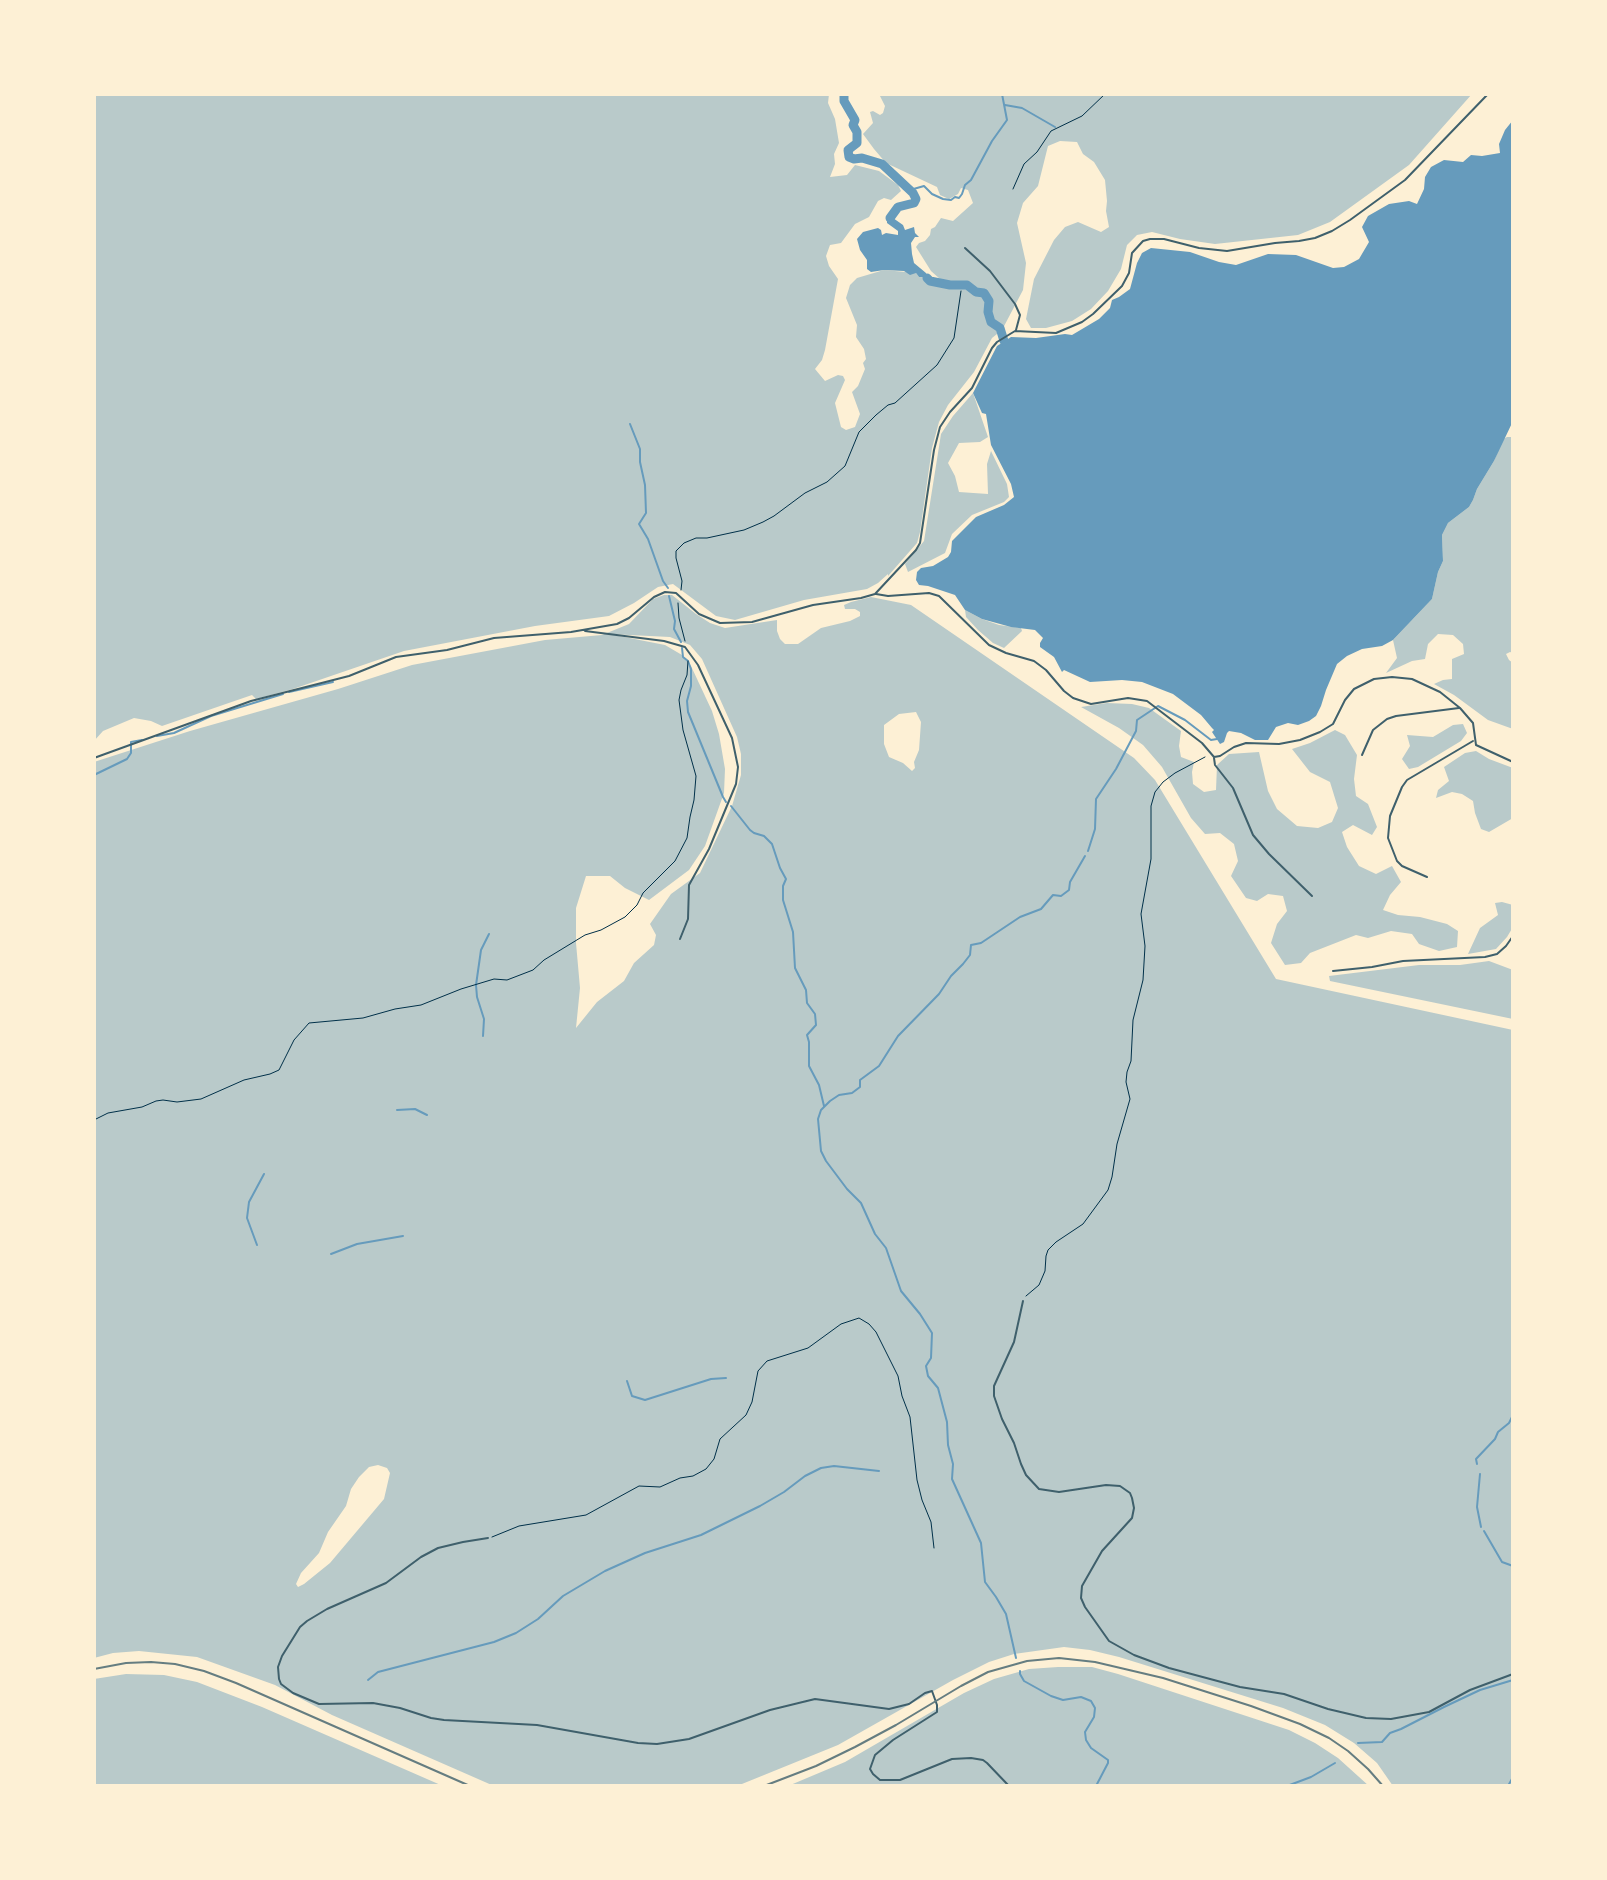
<!DOCTYPE html>
<html>
<head>
<meta charset="utf-8">
<style>
  body { margin:0 }
  #map { position:relative; width:1607px; height:1880px; overflow:hidden; background:#fdf0d5; font-family:"Playfair Display",serif }
  canvas { display:block }
  .frame { position:absolute; inset:0; border:96px solid #fdf0d5; pointer-events:none }
</style>
</head>
<body>
<div id="map">
<canvas width="1607" height="1880"></canvas>
<div class="frame"></div>
</div>
<script>
const context = document.querySelector('canvas').getContext('2d');
context.lineJoin = 'round';
function fill(path, color) { context.fillStyle = color; context.fill(path, 'evenodd'); }
const shape = rows => new Path2D(rows.map(r => 'M' + r).join(''));
function strokePath(path, color, width, dash) { context.strokeStyle = color; context.lineWidth = width; context.lineCap = dash ? 'butt' : 'round'; context.setLineDash(dash || []); context.stroke(path); }
const green = shape([
  [94,94,829,94,828,103,835,119,839,143,834,154,835,164,830,177,847,175,855,165,879,171,898,185,901,191,891,200,884,198,878,201,869,217,855,224,841,243,830,245,826,256,829,266,838,279,825,350,822,360,815,369,825,381,838,375,843,376,845,380,835,403,841,427,846,430,855,427,860,414,852,392,858,386,865,369,863,363,866,359,864,349,856,337,857,325,846,298,850,285,857,278,884,270,916,273,919,277,950,285,940,279,931,271,916,247,919,243,925,241,930,235,931,229,935,227,941,218,953,221,973,203,968,190,961,188,958,194,949,199,940,195,937,187,886,163,874,149,863,134,873,123,870,112,873,111,880,115,883,113,885,106,879,94,1472,94,1409,165,1330,222,1298,235,1215,244,1180,239,1152,232,1137,235,1127,245,1121,269,1108,291,1091,309,1072,321,1046,328,1031,328,1026,319,1034,279,1054,240,1065,227,1078,222,1101,232,1109,227,1106,211,1107,201,1105,180,1094,162,1083,154,1077,142,1060,141,1048,146,1038,186,1023,203,1017,223,1026,263,1023,290,1002,330,992,338,974,372,948,405,939,422,932,448,920,532,917,543,888,576,888,574,878,583,867,589,804,600,735,620,716,616,673,584,658,587,634,603,609,616,535,626,404,651,293,689,256,699,252,695,162,726,151,721,134,718,103,731,94,741],
  [973,393,988,437,980,442,959,443,948,463,955,476,959,492,988,494,987,464,991,451,1007,484,1009,497,1004,502,972,515,952,534,945,553,908,572,905,564,924,541,941,434,953,416],
  [1507,437,1513,437,1513,653,1510,652,1506,654,1509,660,1513,663,1513,729,1488,720,1454,695,1434,684,1443,680,1452,679,1452,659,1464,654,1463,644,1453,635,1438,634,1428,644,1425,659,1412,661,1386,673,1397,658,1393,640,1432,599,1438,572,1443,561,1442,535,1448,523,1469,507,1473,500,1477,489,1494,461,1503,439],
  [664,595,672,595,696,614,710,623,725,628,777,620,777,631,780,639,785,644,798,644,821,628,850,621,860,616,860,612,855,609,845,609,844,605,851,602,871,597,911,605,1134,758,1155,780,1276,979,1513,1030,1513,1786,1393,1786,1377,1763,1354,1743,1325,1725,1283,1708,1119,1657,1090,1650,1064,1647,1014,1654,989,1662,953,1680,838,1745,737,1786,494,1786,332,1715,275,1685,197,1657,139,1651,113,1653,94,1658,94,762,190,731,338,689,412,665,545,640,602,635,629,624,653,599],
  [609,634,670,637,690,645,702,659,737,737,741,754,741,775,732,806,700,873,671,894,650,924,656,935,654,945,634,963,624,981,597,1002,576,1028,580,988,576,943,576,908,586,876,610,876,625,888,649,900,689,870,705,846,724,793,725,769,719,734,712,711,691,666,682,655,665,645],
  [916,712,921,722,919,750,914,762,915,768,912,771,903,763,889,757,884,744,884,725,899,714],
  [378,1465,387,1468,390,1473,384,1499,330,1563,304,1584,298,1587,296,1584,301,1573,319,1553,328,1532,346,1506,351,1489,359,1477,369,1467],
  [965,610,982,619,999,625,1021,628,1022,631,1004,648,993,643,978,630,966,617],
  [1107,703,1132,704,1149,708,1181,731,1179,746,1181,757,1194,762,1192,772,1193,784,1204,792,1216,790,1217,765,1229,754,1259,752,1268,791,1277,809,1297,826,1318,828,1332,822,1338,808,1330,782,1310,772,1292,749,1310,743,1335,730,1345,735,1357,755,1354,779,1356,796,1368,804,1377,827,1372,835,1353,825,1342,832,1347,847,1359,866,1376,874,1392,866,1401,882,1390,895,1383,910,1398,915,1420,917,1447,924,1458,931,1457,947,1439,951,1419,944,1412,934,1391,931,1368,938,1356,935,1310,953,1301,963,1285,965,1271,943,1277,924,1287,911,1283,896,1268,894,1257,901,1246,898,1231,876,1238,861,1234,844,1220,833,1205,834,1191,818,1162,767,1143,745,1119,728,1081,707],
  [1463,724,1467,733,1461,741,1418,767,1409,769,1402,759,1410,746,1407,735,1433,737,1453,725],
  [1476,751,1489,759,1513,768,1513,818,1489,832,1481,829,1475,813,1473,801,1462,794,1452,792,1436,798,1438,790,1449,781,1444,767,1465,753],
  [1502,902,1513,905,1513,927,1507,937,1496,949,1468,954,1480,928,1498,915,1495,903],
  [1489,961,1513,970,1513,1019,1330,981,1329,976,1419,965,1460,965],
  [1058,1667,1092,1667,1118,1674,1289,1730,1315,1743,1338,1758,1369,1786,788,1786,845,1762,964,1693,994,1679,1029,1669],
  [126,1674,164,1675,197,1682,262,1707,443,1786,94,1786,94,1679]
]);
const water = shape([
  [1513,110,1513,421,1494,461,1477,489,1473,500,1469,507,1448,523,1442,535,1443,561,1438,572,1432,599,1393,640,1382,646,1362,649,1347,656,1337,664,1326,690,1321,706,1316,716,1309,721,1298,725,1288,723,1276,727,1268,740,1255,740,1241,733,1229,731,1227,733,1224,742,1220,744,1212,732,1214,730,1212,728,1201,715,1173,694,1142,682,1122,680,1090,682,1064,670,1062,672,1054,657,1040,647,1040,643,1043,638,1035,630,1011,627,982,619,965,610,955,595,928,586,919,585,916,580,917,572,921,568,933,566,948,557,951,552,952,541,976,517,1004,505,1014,497,1011,484,991,445,986,414,982,413,973,393,997,346,1011,337,1036,338,1065,334,1072,335,1099,319,1110,308,1112,300,1119,297,1130,289,1137,263,1142,253,1151,248,1190,252,1219,262,1236,265,1268,254,1296,255,1333,268,1344,267,1359,259,1369,242,1362,227,1368,216,1389,204,1409,201,1417,204,1424,189,1425,177,1431,167,1444,160,1463,162,1471,155,1482,156,1500,153,1499,144,1505,130,1513,120],
  [890,218,893,218,903,225,905,230,914,227,915,233,919,237,915,237,911,243,912,254,914,263,926,273,927,278,919,277,916,273,910,275,904,271,884,270,871,272,867,269,867,260,860,250,857,239,863,232,878,228,881,230,882,235,886,233,898,235,898,231,887,223,887,219]
]);
const stream = shape([
  [1005,105,1022,108,1055,127],
  [910,190,924,186,932,194,943,199,951,200,955,197,959,198,962,194,965,185,971,180,992,141,1007,120,1002,94],
  [630,424,640,449,640,462,645,485,646,513,639,524,648,539,663,581,668,588],
  [669,596,675,621,674,629,681,642],
  [682,648,683,657,688,661,691,669,691,686,687,701,688,712,723,797,726,802],
  [289,692,333,682],
  [157,736,174,733,211,716,283,694],
  [94,775,127,759,131,753,131,742,142,740],
  [731,806,750,830,754,833,764,836,772,844,780,868,786,879,783,886,783,900,793,932,795,968,806,990,807,1003,815,1014,816,1025,807,1035,809,1042,809,1066,819,1085,824,1106],
  [1088,851,1095,829,1096,799,1116,769,1136,731,1137,720,1158,706,1185,720,1211,740,1217,739],
  [483,1036,484,1019,477,997,476,985,481,950,489,934],
  [397,1110,415,1109,427,1115],
  [257,1245,247,1218,249,1202,264,1174],
  [331,1254,357,1244,403,1236],
  [1513,1349,1513,1355],
  [627,1381,632,1396,645,1400,711,1379,726,1378],
  [1477,1464,1476,1459,1495,1439,1498,1432,1509,1423,1513,1415],
  [1480,1474,1477,1507,1481,1527],
  [1484,1531,1502,1562,1513,1566],
  [1016,1658,1006,1614,996,1597,985,1582,981,1543,952,1479,953,1464,948,1445,947,1422,938,1388,928,1376,926,1366,931,1358,932,1333,920,1314,901,1291,886,1248,875,1234,861,1203,847,1189,826,1161,821,1151,818,1119,821,1110,830,1101,839,1095,852,1093,860,1087,860,1080,879,1066,898,1036,939,994,951,976,963,964,970,955,971,945,981,943,1020,917,1041,909,1053,895,1061,896,1069,890,1070,882,1085,856],
  [1020,1671,1020,1674,1024,1681,1051,1696,1063,1700,1081,1697,1091,1701,1095,1708,1094,1717,1085,1732,1086,1740,1091,1748,1108,1760,1108,1763,1096,1786],
  [368,1680,378,1672,494,1642,516,1633,538,1619,563,1596,605,1571,645,1553,701,1535,760,1506,784,1492,805,1476,821,1468,834,1466,879,1471],
  [1358,1743,1382,1742,1390,1733,1401,1729,1444,1707,1480,1690,1513,1680],
  [1287,1786,1311,1777,1335,1763],
  [1508,1786,1513,1777]
]);
const river = shape([
  [844,94,844,101,855,120,853,125,857,132,857,143,848,150,849,157,854,159,862,158,882,164,913,193,916,199,914,203,898,207,890,218],
  [927,278,930,281,950,285,967,285,976,292,984,293,989,301,988,312,991,322,1000,328,1004,341]
]);
const path = shape([
  [1013,189,1024,164,1037,152,1051,131,1082,116,1105,94],
  [681,590,682,581,676,558,676,551,684,543,696,538,707,538,744,530,763,522,774,516,805,493,827,482,845,466,859,432,876,415,888,405,895,403,937,365,954,338,961,291],
  [678,603,679,618,685,641],
  [94,1120,108,1113,142,1107,156,1101,163,1100,177,1102,201,1099,244,1080,270,1074,279,1070,294,1040,309,1023,363,1018,395,1009,421,1005,461,989,494,979,507,980,533,970,544,960,585,935,601,930,625,917,637,905,643,893,675,861,687,838,690,817,694,800,696,776,683,730,679,700,681,690,687,675,688,661],
  [1026,1296,1039,1285,1045,1271,1046,1256,1048,1250,1056,1242,1083,1224,1108,1190,1112,1177,1117,1144,1130,1099,1126,1082,1127,1072,1131,1061,1133,1020,1143,980,1145,946,1141,914,1151,859,1151,806,1155,792,1163,782,1175,773,1205,757],
  [492,1537,519,1526,586,1515,639,1486,660,1487,680,1478,693,1476,706,1469,714,1459,720,1439,746,1415,752,1402,758,1371,767,1361,808,1348,841,1324,859,1318,869,1324,876,1332,898,1376,902,1396,910,1417,917,1480,922,1500,931,1522,934,1548]
]);
const minor = shape([
  [965,248,990,271,1015,304,1020,315,1016,330],
  [876,594,888,596,929,593,939,596,989,645,1006,653,1034,661,1046,670,1064,691,1073,698,1091,704,1128,698,1147,701,1202,743,1214,757,1220,756,1234,747,1246,743,1279,744,1300,740,1320,732,1333,724,1345,700,1354,689,1374,679,1392,677,1412,679,1440,692,1460,708,1473,723,1476,745,1513,762],
  [585,631,664,641,685,647,698,665,732,738,738,767,736,784,709,849,689,885,688,919,680,939],
  [1362,755,1373,730,1387,719,1396,716,1459,708],
  [94,758,251,701,349,676,396,657,447,650,494,638,571,632,617,624,629,618,654,597,665,592,676,593,699,614,720,623,752,622,813,605,861,598,875,594,916,550,920,543,934,450,940,427,950,412,972,388,992,348,997,342,1015,331,1056,333,1082,322,1093,314,1122,286,1129,273,1132,253,1143,241,1150,239,1164,239,1199,248,1227,251,1275,243,1299,241,1315,238,1332,231,1350,220,1405,180,1488,94],
  [1214,758,1215,765,1233,788,1253,835,1269,854,1312,896],
  [1427,877,1402,866,1397,861,1388,838,1390,816,1402,787,1407,780,1473,741],
  [1333,971,1372,967,1403,961,1485,957,1497,954,1506,946,1513,936],
  [1023,1301,1014,1342,994,1386,994,1396,1002,1419,1014,1443,1021,1464,1026,1475,1039,1489,1059,1492,1106,1485,1120,1486,1130,1493,1132,1498,1134,1508,1132,1518,1102,1551,1082,1586,1081,1598,1085,1607,1109,1641,1134,1655,1169,1668,1240,1687,1284,1694,1328,1709,1366,1718,1391,1719,1429,1712,1470,1690,1513,1674],
  [488,1538,463,1542,438,1548,421,1557,386,1583,327,1609,307,1621,300,1627,282,1656,278,1667,279,1679,281,1684,293,1693,319,1704,373,1703,400,1708,431,1718,444,1720,537,1725,638,1743,657,1744,689,1739,770,1710,815,1699,889,1709,909,1704,925,1693,932,1691,937,1705,937,1712,893,1740,875,1755,870,1769,873,1774,880,1780,900,1780,952,1759,971,1758,983,1760,987,1763,1009,1786]
]);
const rail = shape([
  [94,1669,126,1663,151,1662,175,1664,204,1671,236,1683,470,1786],
  [764,1786,816,1766,855,1747,896,1725,961,1686,988,1672,1027,1661,1059,1658,1095,1662,1163,1678,1251,1706,1300,1724,1329,1738,1348,1751,1368,1769,1383,1786]
]);
fill(green, '#b9caca');
fill(water, '#669bbc');
strokePath(stream, '#669bbc', 2);
strokePath(river, '#669bbc', 9);
strokePath(path, '#003049', 1);
strokePath(minor, '#3f606c', 2);
strokePath(rail, '#657d81', 2);
</script>
</body>
</html>
